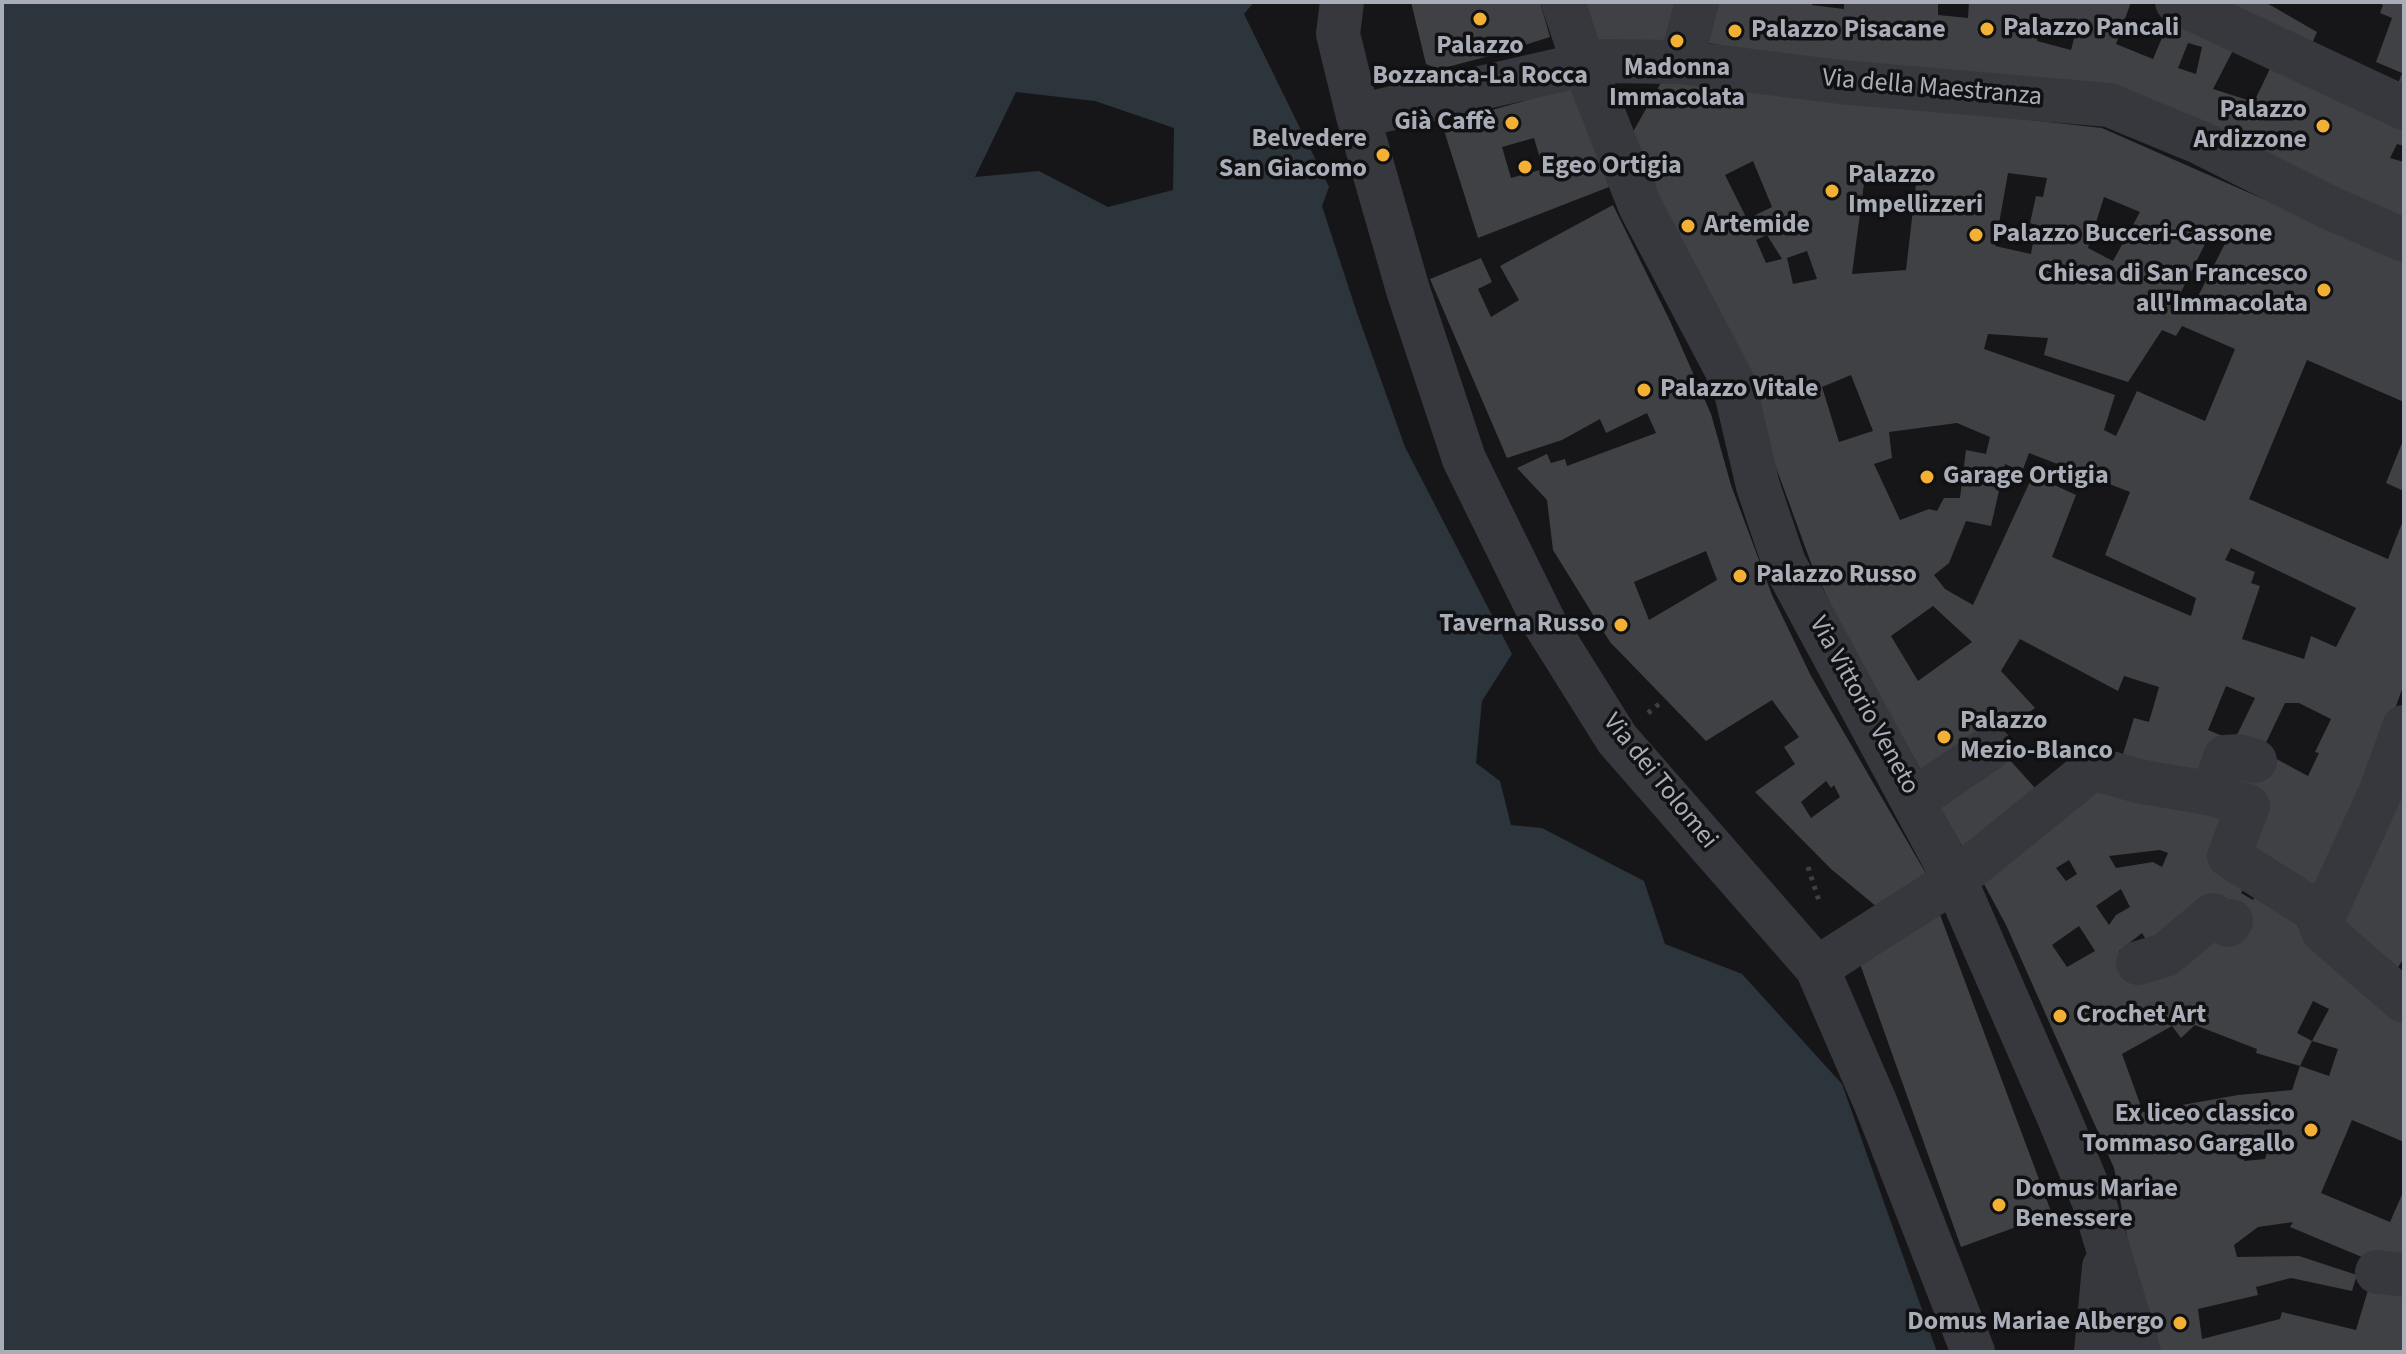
<!DOCTYPE html>
<html>
<head>
<meta charset="utf-8">
<style>
  body { margin:0 }
  #map { position:relative; width:2406px; height:1354px; overflow:hidden; background:#161618; font-family:"Source Sans 3",sans-serif }
  canvas { display:block }
  .frame { position:absolute; inset:0; border:4px solid #a8adb8; pointer-events:none }
</style>
</head>
<body>
<div id="map">
<canvas width="2406" height="1354"></canvas>
<div class="frame"></div>
</div>
<script>
const context = document.querySelector('canvas').getContext('2d');
context.lineJoin = 'round';
function fill(path, color) { context.fillStyle = color; context.fill(path, 'evenodd'); }
const shape = rows => new Path2D(rows.map(r => 'M' + r).join(''));
function strokePath(path, color, width, dash) { context.strokeStyle = color; context.lineWidth = width; context.lineCap = dash ? 'butt' : 'round'; context.setLineDash(dash || []); context.stroke(path); }
function write(font, color, halo, rows, align = 'center') {
  context.font = font + ' "Source Sans 3",sans-serif'; context.lineWidth = 7; context.setLineDash([]); context.textBaseline = 'middle'; context.strokeStyle = halo; context.fillStyle = color; for (const [text, x, y, turn = 0] of rows) {
    context.save(); context.translate(x, y); context.rotate((+turn || 0) * Math.PI / 180); context.textAlign = isNaN(turn) ? turn : align; if (halo) context.strokeText(text, 0, 0); context.fillText(text, 0, 0); context.restore();
  }
}
const water = shape([
  [2,2,1254,2,1244,14,1329,187,1322,206,1357,313,1405,447,1512,654,1482,701,1476,763,1500,781,1511,825,1542,828,1644,881,1665,944,1742,974,1842,1084,1937,1352,2,1352],
  [1016,92,1095,101,1174,128,1173,190,1108,207,1039,171,975,177]
]);
const building = shape([
  [1411,2,1540,2,1550,37,1493,55,1440,69,1435,68,1426,64],
  [1578,2,1685,2,1677,41,1590,41],
  [1703,2,1813,2,1812,5,1844,9,1844,2,1938,2,1938,15,1968,18,1969,2,2131,2,2116,44,2153,59,2175,7,2240,37,2213,89,2254,102,2277,54,2404,113,2404,146,2397,144,2390,158,2404,162,2404,218,2338,190,2265,152,1694,40],
  [2040,17,2077,27,2071,50,2037,41],
  [2188,43,2202,47,2196,74,2178,68],
  [2186,2,2265,2,2317,32,2307,55],
  [2377,2,2404,2,2404,102,2393,97,2402,73,2376,62,2392,18,2380,13,2383,5],
  [1663,79,2102,128,2404,261,2404,402,2307,360,2249,499,2388,559,2404,518,2404,684,2370,778,2314,895,2238,852,2225,785,2269,755,2308,776,2319,753,2315,752,2331,719,2299,703,2285,703,2260,755,2234,741,2255,698,2226,686,2208,730,2225,737,2211,781,2119,767,2134,718,2149,722,2159,687,2124,676,2118,691,2020,639,2001,671,2035,708,1928,783,1843,630,1811,563,1773,459,1630,137],
  [1753,161,1772,207,1747,219,1725,175],
  [1866,168,1917,175,1906,270,1852,274],
  [2008,173,2047,178,2043,197,2036,196,2030,223,2036,225,2031,254,1995,246],
  [2104,197,2140,212,2113,261,2088,248],
  [2215,224,2231,232,2192,308,2177,300],
  [1767,235,1782,259,1766,263,1756,240],
  [1807,251,1817,279,1793,284,1787,258],
  [2182,326,2235,349,2205,421,2137,391,2116,436,2104,430,2115,395,1984,349,1988,334,2048,338,2044,355,2128,382,2162,330,2176,336],
  [1851,375,1873,431,1839,442,1822,387],
  [1957,423,1990,437,1986,454,1966,450,1960,498,1944,498,1937,511,1929,509,1900,520,1874,464,1892,458,1889,432],
  [2029,453,2130,492,2105,555,2196,598,2191,616,2052,557,2076,495,2033,475,1973,605,1945,589,1934,575,1949,563,1966,521,1991,526,2005,464,2022,472],
  [2231,548,2356,608,2336,647,2311,636,2304,659,2242,639,2260,586,2251,583,2255,572,2225,560],
  [1933,606,1972,642,1918,681,1891,636],
  [1577,86,1609,187,1478,238,1442,124],
  [1534,138,1543,169,1511,178,1502,147],
  [1613,205,1670,321,1711,414,1731,485,1772,595,1811,676,1928,877,1877,907,1831,869,1755,792,1795,764,1784,747,1799,737,1772,700,1706,741,1610,642,1553,550,1547,500,1517,468,1547,454,1551,463,1565,459,1567,466,1656,433,1647,413,1606,433,1600,419,1562,440,1507,458,1430,279,1481,258,1492,282,1478,289,1491,317,1519,300,1500,266],
  [1706,551,1717,580,1649,620,1634,582],
  [1826,781,1831,788,1834,785,1840,797,1811,818,1801,802],
  [2404,438,2404,491,2386,483],
  [1999,748,2044,798,1970,860,1931,792],
  [2404,766,2404,958,2393,975,2332,922],
  [2097,776,2240,812,2250,881,2241,893,2253,900,2259,889,2303,917,2298,927,2404,1017,2404,1142,2352,1120,2321,1193,2390,1222,2404,1190,2404,1268,2374,1262,2290,1227,2293,1222,2258,1227,2234,1245,2237,1257,2299,1256,2357,1275,2352,1291,2291,1278,2256,1287,2258,1295,2198,1309,2202,1339,2280,1319,2282,1312,2356,1330,2371,1280,2404,1285,2404,1352,2153,1352,2133,1267,2114,1168,2006,925,1977,871],
  [2160,850,2168,853,2162,867,2153,862,2116,868,2109,856],
  [2069,860,2077,874,2066,881,2056,868],
  [2121,889,2130,907,2116,915,2109,925,2096,906],
  [2079,926,2095,951,2067,967,2052,945],
  [2142,933,2153,951,2134,979,2119,951],
  [2313,1001,2329,1009,2312,1041,2338,1049,2329,1076,2300,1066,2292,1090,2238,1095,2143,1112,2122,1054,2172,1026,2181,1038,2195,1025,2257,1049,2256,1053,2300,1066,2312,1041,2297,1033],
  [2271,1140,2265,1159,2244,1161,2243,1144],
  [1936,904,2052,1214,1961,1247,1859,961]
]);
const path = shape([
  [1648,713,1659,704],
  [1808,867,1820,904]
]);
const minor = shape([
  [1342,2,1338,34,1358,116,1408,290,1464,459,1545,624,1617,739,1817,968,1876,1104,1973,1352],
  [1563,2,1583,62,1640,206,1734,384,1758,486,1784,563,1955,880,2057,1113,2094,1202,2139,1352],
  [2177,2,2404,108],
  [1681,62,1697,2],
  [1358,116,1599,61,1681,62,1840,82,2109,105,2201,143,2330,208,2404,240],
  [2404,727,2381,791,2320,924,2323,931,2404,1001],
  [2213,794,2225,757,2239,756,2255,761],
  [1914,800,1990,748],
  [2138,963,2165,955,2213,915,2228,925,2231,921],
  [1817,968,1955,880,2093,768,2138,781,2213,794,2248,806,2229,856,2323,916],
  [2377,1272,2404,1275],
  [2096,1352,2104,1267]
]);
const markers = [
  [1480,19,8,"#f2b134"],
  [1987,29,8,"#f2b134"],
  [1735,31,8,"#f2b134"],
  [1677,41,8,"#f2b134"],
  [1512,123,8,"#f2b134"],
  [2323,126,8,"#f2b134"],
  [1383,155,8,"#f2b134"],
  [1525,167,8,"#f2b134"],
  [1832,191,8,"#f2b134"],
  [1688,226,8,"#f2b134"],
  [1976,235,8,"#f2b134"],
  [2324,290,8,"#f2b134"],
  [1644,390,8,"#f2b134"],
  [1927,477,8,"#f2b134"],
  [1740,576,8,"#f2b134"],
  [1621,625,8,"#f2b134"],
  [1944,737,8,"#f2b134"],
  [2060,1016,8,"#f2b134"],
  [2311,1130,8,"#f2b134"],
  [1999,1205,8,"#f2b134"],
  [2180,1323,8,"#f2b134"]
];
const poiNames = [
  ["Palazzo Pancali",2003,29],
  ["Palazzo Pisacane",1751,31],
  ["Palazzo",1480,47,"center"],
  ["Bozzanca-La Rocca",1480,77,"center"],
  ["Madonna",1677,69,"center"],
  ["Immacolata",1677,99,"center"],
  ["Palazzo",2307,111,"right"],
  ["Ardizzone",2307,141,"right"],
  ["Già Caffè",1496,123,"right"],
  ["Belvedere",1367,140,"right"],
  ["San Giacomo",1367,170,"right"],
  ["Egeo Ortigia",1541,167],
  ["Palazzo",1848,176],
  ["Impellizzeri",1848,206],
  ["Artemide",1704,226],
  ["Palazzo Bucceri-Cassone",1992,235],
  ["Chiesa di San Francesco",2308,275,"right"],
  ["all'Immacolata",2308,305,"right"],
  ["Palazzo Vitale",1660,390],
  ["Garage Ortigia",1943,477],
  ["Palazzo Russo",1756,576],
  ["Taverna Russo",1605,625,"right"],
  ["Palazzo",1960,722],
  ["Mezio-Blanco",1960,752],
  ["Crochet Art",2076,1016],
  ["Ex liceo classico",2295,1115,"right"],
  ["Tommaso Gargallo",2295,1145,"right"],
  ["Domus Mariae",2015,1190],
  ["Benessere",2015,1220],
  ["Domus Mariae Albergo",2164,1323,"right"]
];
const streetNames = [
  ["Via della Maestranza",1932,89,5],
  ["Via Vittorio Veneto",1863,706,61],
  ["Via dei Tolomei",1659,782,51]
];
fill(water, '#2c353c');
fill(building, '#404145');
strokePath(path, '#3d3f44', 5, [4, 6]);
strokePath(minor, '#37383d', 44);
for (const [x, y, r, color] of markers) { const dot = new Path2D(); dot.arc(x, y, r, 0, 2 * Math.PI); context.fillStyle = color; context.fill(dot); strokePath(dot, '#111113', 3); }
write('bold 26px', '#a8adb8', '#111113', poiNames, 'left');
write('26px', '#a8adb8', '#111113', streetNames);
</script>
</body>
</html>
